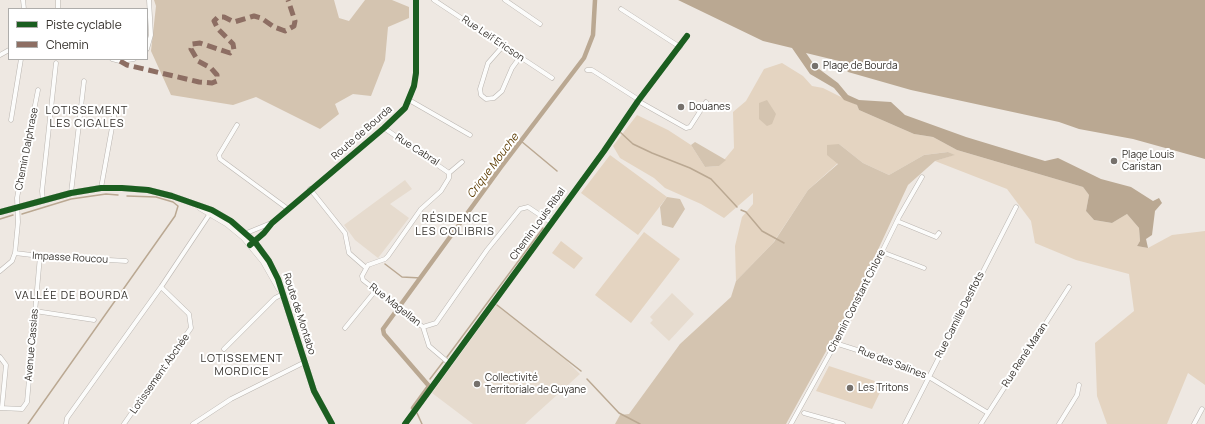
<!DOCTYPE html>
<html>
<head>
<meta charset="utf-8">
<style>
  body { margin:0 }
  #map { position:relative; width:1205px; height:424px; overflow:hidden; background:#eee8e2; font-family:Manrope,sans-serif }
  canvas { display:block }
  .legend { position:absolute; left:8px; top:8px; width:140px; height:52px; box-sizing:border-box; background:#fff; border:1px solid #aeadab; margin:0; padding:5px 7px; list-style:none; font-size:12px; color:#35312c }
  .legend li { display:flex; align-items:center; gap:8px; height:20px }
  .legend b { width:20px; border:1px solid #aeadab }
</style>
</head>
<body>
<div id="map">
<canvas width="1205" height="424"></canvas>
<ul class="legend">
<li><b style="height:5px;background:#1b5e20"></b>Piste cyclable</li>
<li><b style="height:5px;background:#8d6e63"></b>Chemin</li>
</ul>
</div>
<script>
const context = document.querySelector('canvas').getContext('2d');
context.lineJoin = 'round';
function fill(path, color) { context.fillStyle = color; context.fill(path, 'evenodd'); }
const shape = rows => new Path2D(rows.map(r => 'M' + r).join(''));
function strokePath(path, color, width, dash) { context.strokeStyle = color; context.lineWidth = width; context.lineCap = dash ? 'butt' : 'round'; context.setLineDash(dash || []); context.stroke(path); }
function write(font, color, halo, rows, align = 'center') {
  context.font = font + ' Manrope,sans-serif'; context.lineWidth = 4; context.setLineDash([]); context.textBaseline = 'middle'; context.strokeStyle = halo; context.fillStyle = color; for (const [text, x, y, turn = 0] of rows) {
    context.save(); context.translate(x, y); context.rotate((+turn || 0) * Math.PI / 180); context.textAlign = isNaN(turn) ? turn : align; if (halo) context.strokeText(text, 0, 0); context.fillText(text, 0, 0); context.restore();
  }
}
const built = shape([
  [405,180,412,189,390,204,409,218,378,258,355,240,344,225],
  [672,293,694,314,669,341,650,323,653,320,650,317],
  [496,305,567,361,580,374,525,424,473,424,432,393]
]);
const green = shape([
  [782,63,803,76,812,86,823,88,857,105,859,110,914,134,933,137,957,150,1083,187,1089,195,1086,211,1094,220,1112,223,1127,214,1139,228,1140,241,1137,246,1148,248,1172,235,1205,231,1205,385,1188,373,1167,424,1107,424,1097,396,1095,343,1134,311,1129,274,1076,260,1035,243,1031,221,1007,189,935,161,954,155,948,152,924,155,889,175,863,163,839,144,838,163,808,190,773,243,736,281,735,246,742,217,753,204,753,193,724,218,701,204,665,188,654,178,620,158,613,146,637,115,668,130,691,145,705,167,719,166,734,148,733,112,746,101,764,69],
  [610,155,667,197,638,235,581,193],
  [644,232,680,259,631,323,595,295],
  [561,241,583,258,574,269,552,253],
  [829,366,884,384,872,409,816,391]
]);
const forest = shape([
  [154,0,334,0,339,18,349,21,365,0,392,0,409,7,409,18,388,27,385,60,371,96,353,94,335,104,339,114,320,129,256,97,233,105,171,95,151,51,156,6],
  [767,100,776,114,772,124,767,126,759,119,759,103],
  [695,142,726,160,719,166,705,167,691,145],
  [839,144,863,163,889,175,924,155,948,152,955,155,935,161,908,185,857,295,786,424,615,424,620,415,629,414,680,344,731,297,736,281,774,242,808,190,838,164,827,155,827,145],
  [667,197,680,199,685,209,673,228,662,225,660,207]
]);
const water = shape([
  [678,0,1205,0,1205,159,1133,139,1079,129,1059,122,911,90,848,72,839,61,806,53,815,66,838,83,848,95,859,100,891,102,905,115,966,137,1045,161,1058,158,1101,179,1131,187,1153,201,1159,198,1162,203,1155,211,1152,235,1146,239,1148,248,1137,246,1140,241,1139,228,1127,214,1112,223,1094,220,1086,211,1089,195,1083,187,957,150,933,137,914,134,859,110,857,105,844,100,834,88,810,74,792,48,763,41]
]);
const stream = shape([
  [620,132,633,144,652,153,690,168,711,179,737,207],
  [521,141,557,171],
  [741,210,746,212,762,231,784,243],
  [22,214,71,199,106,194,118,195],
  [0,219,13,215],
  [385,264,402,277,421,278],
  [497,305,581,371],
  [447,357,543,228],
  [430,379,443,362],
  [587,379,619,413,640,424],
  [417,413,422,424],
  [28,424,175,216,178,206,173,202,156,197,127,196]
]);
const canal = shape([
  [413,408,429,386,384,334,383,329,501,167,584,58,593,35,595,0]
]);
const street = shape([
  [23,0,24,9],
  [434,0,552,78],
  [505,0,540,24],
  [58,9,58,0],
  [621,9,680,47],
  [503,46,488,63,480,89,481,95,486,99,494,98,502,91,512,68,520,57],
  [147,49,151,35,149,0],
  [0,55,9,50],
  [112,59,120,61,134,59],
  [587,70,592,70,636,98,638,101,686,128,690,127,706,102],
  [409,100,470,135],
  [11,120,21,59],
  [237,125,219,155,220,159,288,209],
  [384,128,449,173],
  [101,188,115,111],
  [310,189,345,233,349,253,365,267],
  [71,193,84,81],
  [43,201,42,191,56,63],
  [897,221,936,237,939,233],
  [246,235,249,232,271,223],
  [254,243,272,223,384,128,405,108,414,86,416,73,416,0],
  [882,252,924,268],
  [15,253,40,256,126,261],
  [0,271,12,261,15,253,18,222,17,198,38,90],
  [35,311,94,320],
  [423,327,436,323,487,250,520,209,528,207,552,223],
  [345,328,376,290],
  [835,343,898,363,929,377,988,413],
  [224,349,275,298,283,294],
  [0,357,6,365,2,407],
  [449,363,429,346,423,327,363,280,362,276,368,265,385,259,388,256,421,209,441,191,449,178,449,173,462,162],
  [0,408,22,409,27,402,40,256],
  [804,413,843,424],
  [66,424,67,418,161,287,211,212],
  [124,424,191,328,189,314,161,287],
  [193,424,231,399,305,362],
  [405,424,604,151,638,101,687,36],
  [791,424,849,319,899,217,922,177],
  [905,424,1016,207],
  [981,424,1069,287],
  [1059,424,1077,395,1079,385],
  [1194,424,1202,409]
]);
const secondary = shape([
  [200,208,227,224,244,238,263,261,279,289],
  [0,212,71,193,101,188,122,188,148,190,172,196,212,210,231,221,255,242,269,261,278,279,314,391,332,424]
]);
const quiet = shape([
  [120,61,127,65,199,82,212,83,217,81,217,75,211,68,198,61,191,49,192,44,200,43,230,53,234,50,233,44,218,29,214,21,218,17,224,17,234,22,254,16,261,18,274,27,285,31,294,26,295,21,288,0]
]);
const cycleway = shape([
  [0,212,71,193,101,188,122,188,148,190,172,196,212,210,231,221,255,242,269,261,278,279,314,391,332,424],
  [250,245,264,233,272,223,384,128,405,108,414,86,416,73,416,0],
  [405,424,604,151,638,101,687,36]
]);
const markers = [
  [815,66,4,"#76716c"],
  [681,107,4,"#76716c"],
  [1114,161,4,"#76716c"],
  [477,384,4,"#76716c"],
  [850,388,4,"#76716c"]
];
const streetNames = [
  ["Rue Leif Ericson",493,39,34],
  ["Route de Bourda",362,133,-41],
  ["Chemin Dalphrase",27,149,-79],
  ["Rue Cabral",417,150,33],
  ["Chemin Louis Ribal",538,224,-54],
  ["Impasse Roucou",70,258,3],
  ["Chemin Constant Chlore",857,301,-63],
  ["Rue Magellan",395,305,38],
  ["Route de Montabo",299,314,72],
  ["Rue Camille Desflots",960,315,-63],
  ["Avenue Cassias",32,345,-85],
  ["Rue René Maran",1025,355,-57],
  ["Rue des Salines",892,363,21],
  ["Lotissement Abchée",160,374,-55]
];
const poiNames = [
  ["Plage de Bourda",823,66],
  ["Douanes",689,107],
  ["Plage Louis",1122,155],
  ["Caristan",1122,167],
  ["Collectivité",485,378],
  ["Territoriale de Guyane",485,390],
  ["Les Tritons",858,388]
];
const neighbourhoodNames = [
  ["LOTISSEMENT",87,111],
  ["LES CIGALES",87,124],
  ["RÉSIDENCE",455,219],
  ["LES COLIBRIS",455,232],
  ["VALLÉE DE BOURDA",72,296],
  ["LOTISSEMENT",242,359],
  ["MORDICE",242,372]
];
const waterNames = [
  ["Crique Mouche",493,166,-53]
];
fill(built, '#e6dbce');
fill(green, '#e4d4c1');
fill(forest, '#d4c4b0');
fill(water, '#baa892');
strokePath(stream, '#baa892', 1.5);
strokePath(canal, '#baa892', 4.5);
strokePath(street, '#bab5b0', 5);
strokePath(secondary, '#bab5b0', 6);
strokePath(street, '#fcfcfb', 4);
strokePath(secondary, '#f8f5f1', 5.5);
strokePath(quiet, '#8d6e63', 5, [10, 5]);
strokePath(cycleway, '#1b5e20', 6);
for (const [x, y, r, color] of markers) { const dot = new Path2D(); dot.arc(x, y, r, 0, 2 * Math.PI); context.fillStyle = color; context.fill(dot); strokePath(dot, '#fff', 1.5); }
write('10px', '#35312c', '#fff', streetNames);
write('10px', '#35312c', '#fff', poiNames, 'left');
context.letterSpacing = '1px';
write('11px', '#35312c', '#fff', neighbourhoodNames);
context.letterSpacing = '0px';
write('italic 11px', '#5d3c02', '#fff', waterNames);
</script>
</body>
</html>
